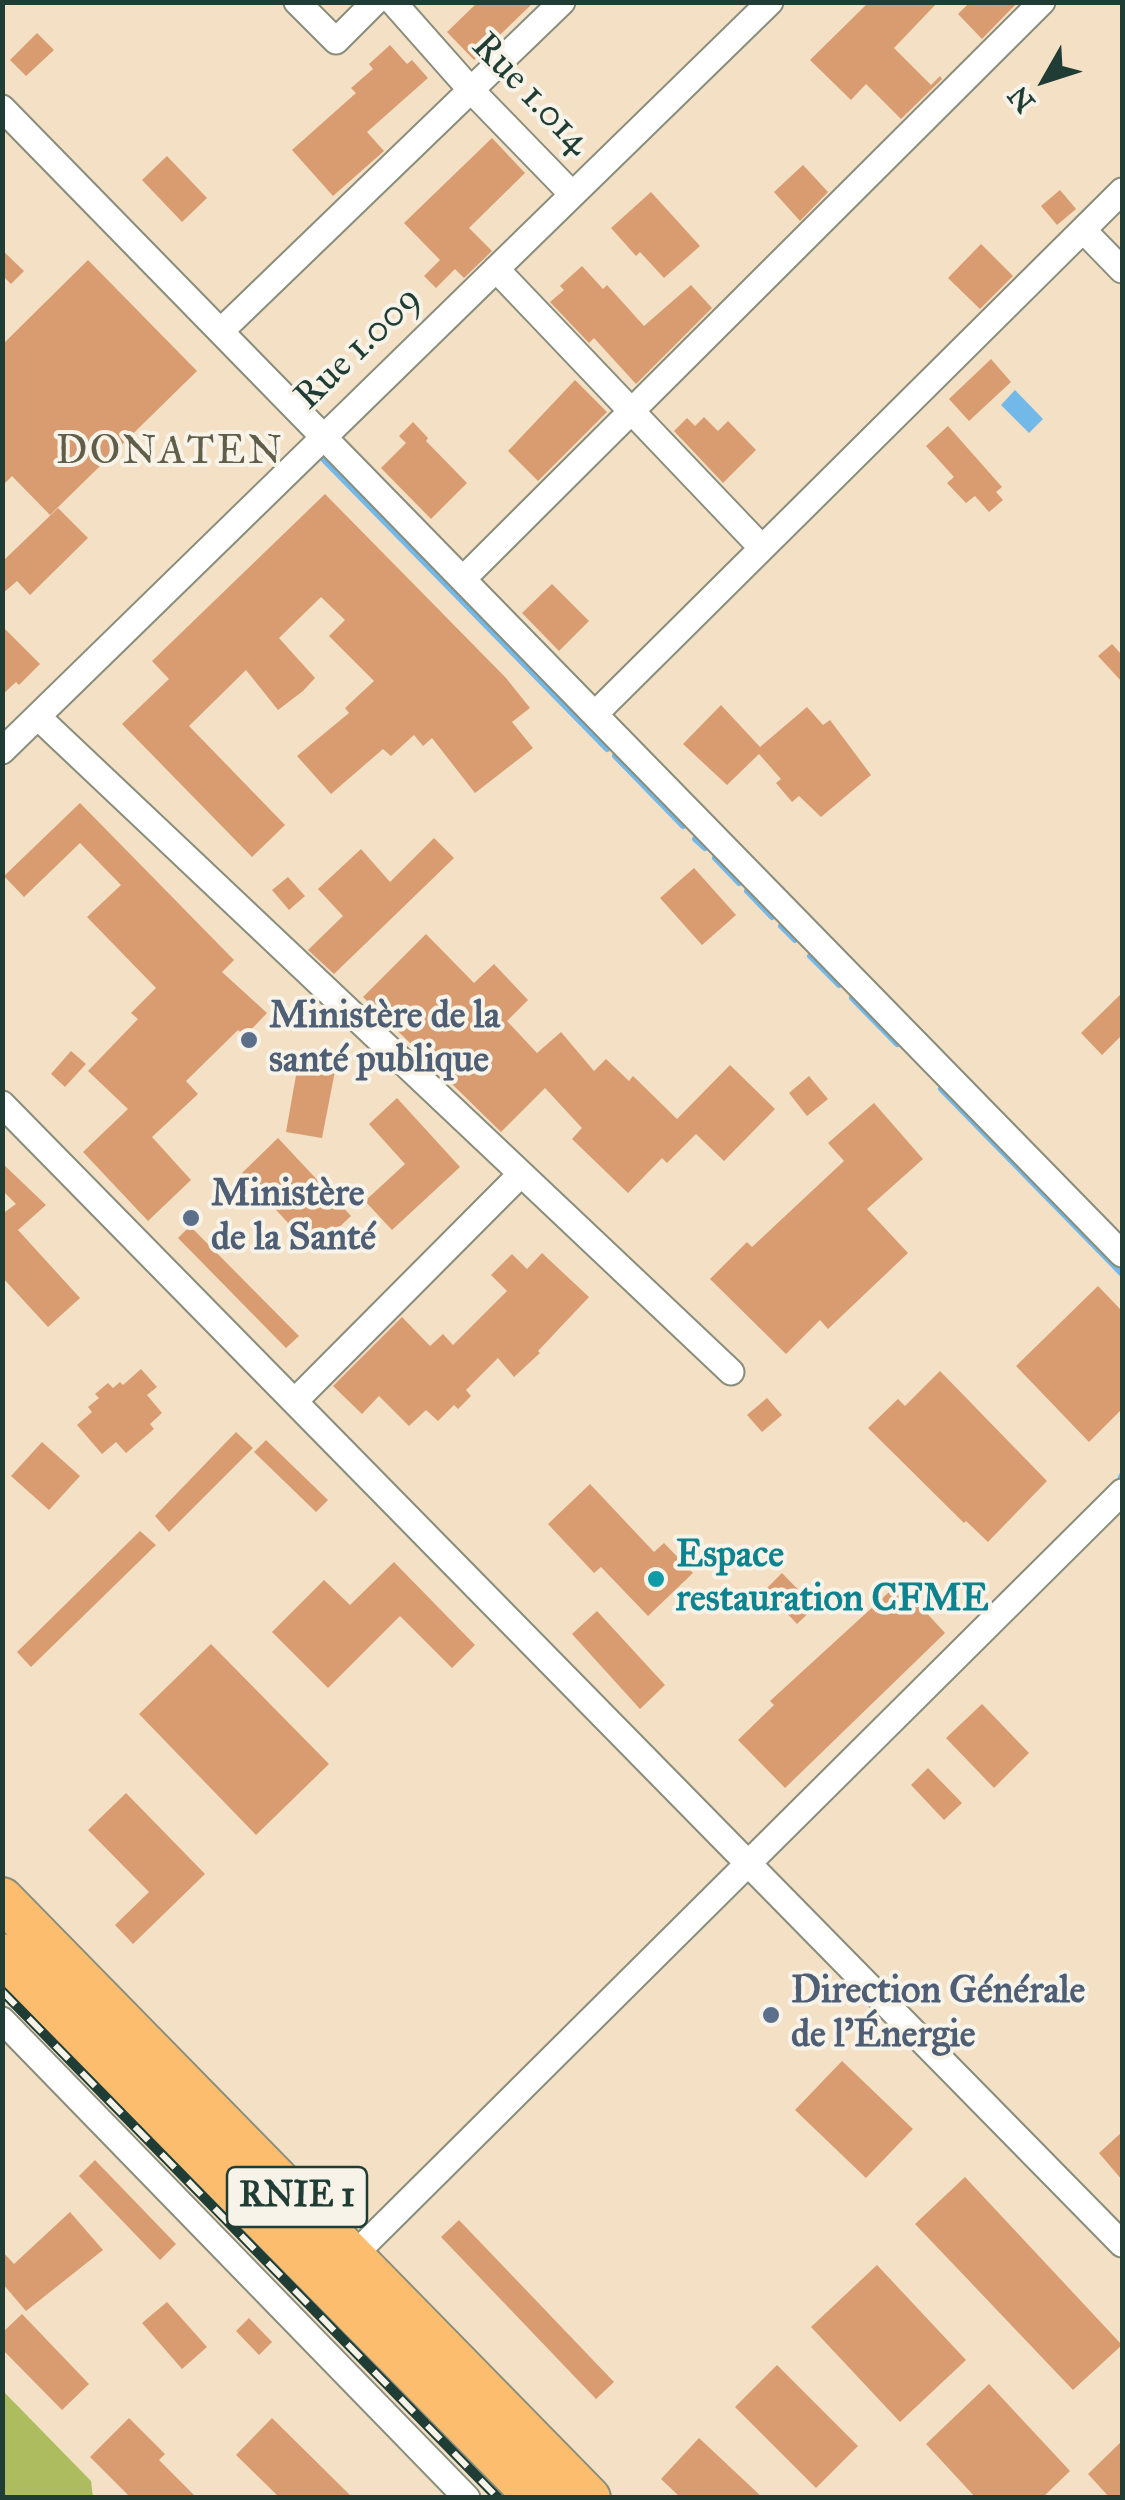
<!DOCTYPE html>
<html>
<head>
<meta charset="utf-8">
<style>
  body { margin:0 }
  #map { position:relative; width:1125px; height:2500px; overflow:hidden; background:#f3e0c5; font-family:"IM FELL Great Primer",serif }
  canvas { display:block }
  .frame { position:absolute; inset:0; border:5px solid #1f3d34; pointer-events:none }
  .north { position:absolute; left:995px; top:30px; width:100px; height:100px; -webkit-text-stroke:8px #f7f3e8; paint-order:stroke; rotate:231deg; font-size:28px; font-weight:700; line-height:40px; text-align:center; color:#1f3d34 }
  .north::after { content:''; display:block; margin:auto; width:35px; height:45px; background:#1f3d34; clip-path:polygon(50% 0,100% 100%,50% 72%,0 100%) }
</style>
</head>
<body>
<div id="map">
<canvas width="1125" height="2500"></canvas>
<div class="frame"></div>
<div class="north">N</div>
</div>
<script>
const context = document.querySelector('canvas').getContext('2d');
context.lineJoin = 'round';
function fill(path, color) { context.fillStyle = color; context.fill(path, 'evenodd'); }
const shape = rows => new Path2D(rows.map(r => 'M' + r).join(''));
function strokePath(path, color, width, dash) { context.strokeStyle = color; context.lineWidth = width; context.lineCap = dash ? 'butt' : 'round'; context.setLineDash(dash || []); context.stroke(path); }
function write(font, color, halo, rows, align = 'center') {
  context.font = font + ' "IM FELL Great Primer",serif'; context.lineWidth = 8; context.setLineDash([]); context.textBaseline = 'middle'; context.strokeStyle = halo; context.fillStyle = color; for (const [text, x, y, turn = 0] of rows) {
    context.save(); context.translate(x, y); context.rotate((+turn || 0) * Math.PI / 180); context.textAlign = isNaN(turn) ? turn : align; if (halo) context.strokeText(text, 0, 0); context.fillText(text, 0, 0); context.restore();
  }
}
const green = shape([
  [3,2391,91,2481,93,2497,3,2497]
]);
const water = shape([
  [1015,390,1043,419,1029,433,1001,405]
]);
const stream = shape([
  [322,458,607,749],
  [615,756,683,826],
  [695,839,705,848],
  [715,858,739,883],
  [747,891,772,917],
  [781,926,795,940],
  [810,956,839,985],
  [852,998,897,1044],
  [941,1089,1122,1274],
  [1121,1477,1122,1475]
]);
const building = shape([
  [478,2,534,2,474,60,447,32],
  [869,2,938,2,894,48,931,85,940,76,942,79,901,119,866,84,851,100,810,60],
  [970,2,1018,2,982,39,958,14],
  [37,33,54,50,26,76,10,60],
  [390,45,407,64,412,60,428,78,367,132,384,151,333,196,292,150,356,93,351,88,373,69,369,64],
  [492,138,525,173,469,228,492,251,464,278,455,269,436,288,424,276,440,260,404,223],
  [167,156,207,198,182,222,142,180],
  [803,165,828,192,800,221,774,192],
  [1060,190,1076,209,1057,225,1041,206],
  [651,192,700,246,664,278,640,252,636,256,611,228],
  [981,244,1013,276,980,309,948,278],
  [2,250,24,271,11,284,2,275],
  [88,260,197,371,50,515,12,476,2,486,2,345],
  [582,266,603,289,607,285,644,326,691,285,712,308,636,384,594,338,589,343,550,302,564,290,560,286],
  [991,359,1011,382,969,421,949,399],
  [575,380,607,412,538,481,508,451],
  [704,417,718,431,728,421,756,450,723,483,674,431,687,418,695,426],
  [413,422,428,438,426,441,467,483,431,519,381,468,406,443,399,436],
  [948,426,1002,487,996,492,1003,500,989,512,975,496,966,503,947,483,954,477,926,446],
  [325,494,506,678,530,708,512,722,533,748,475,793,432,738,423,746,414,735,391,756,383,749,331,794,297,756,349,713,345,708,374,681,329,636,345,620,321,597,279,638,315,678,303,691,278,710,246,670,189,726,285,825,252,857,122,724,169,679,152,661],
  [58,508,88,538,30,595,17,581,2,594,2,562],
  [552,584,589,621,559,651,522,613],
  [2,626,40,664,19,685,16,682,2,695],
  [1112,644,1122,655,1122,682,1098,656],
  [721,705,760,747,807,707,823,725,830,720,871,775,821,817,799,796,792,802,776,783,781,779,759,754,727,785,683,744],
  [80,803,234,960,222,972,267,1013,245,1036,238,1030,186,1081,198,1094,152,1137,191,1180,148,1221,83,1152,128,1109,88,1071,138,1019,131,1013,156,988,87,917,121,885,80,843,24,897,4,876],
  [434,838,454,858,334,974,308,950,343,916,318,889,361,849,390,882],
  [694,868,736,915,702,945,660,898],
  [288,877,305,896,289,910,272,890],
  [426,934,474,983,494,964,528,1000,507,1021,537,1053,561,1032,594,1071,606,1059,629,1081,633,1076,677,1119,730,1065,775,1109,724,1161,696,1134,667,1163,662,1158,628,1193,572,1139,582,1128,545,1088,501,1132,363,997],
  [1122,993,1122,1035,1102,1055,1081,1033],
  [71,1051,86,1064,65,1087,51,1074],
  [298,1064,335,1071,322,1138,286,1132],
  [809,1076,828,1099,807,1116,789,1093],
  [397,1098,460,1167,392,1230,365,1201,405,1164,369,1124],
  [874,1103,923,1159,867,1209,908,1253,828,1329,820,1320,786,1354,710,1279,747,1242,752,1247,844,1161,828,1143],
  [278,1138,351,1216,314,1251,242,1173],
  [2,1163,46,1205,18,1230,80,1298,48,1327,2,1277,2,1214,16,1204,2,1190],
  [190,1226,299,1336,286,1348,178,1238],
  [542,1253,589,1297,538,1351,540,1353,514,1377,498,1358,466,1390,471,1396,458,1409,454,1405,438,1421,426,1410,409,1426,379,1396,362,1414,333,1386,402,1317,430,1346,443,1334,453,1345,507,1291,491,1275,512,1254,527,1269],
  [1098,1286,1122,1311,1122,1409,1089,1442,1016,1366],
  [141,1369,157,1387,147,1395,162,1413,150,1424,154,1429,126,1453,116,1442,102,1454,77,1425,92,1412,88,1407,99,1398,95,1394,108,1383,113,1388,120,1382,123,1385],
  [940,1371,1047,1481,988,1542,966,1521,964,1523,868,1428,898,1399,905,1406],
  [767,1398,782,1415,762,1432,747,1415],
  [236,1432,253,1448,169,1532,155,1516],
  [266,1440,328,1500,316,1512,254,1452],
  [42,1442,80,1476,49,1510,11,1476],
  [590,1484,654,1552,664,1543,693,1573,648,1616,601,1567,594,1573,548,1524],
  [140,1531,156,1545,31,1667,17,1652],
  [394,1562,475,1645,452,1668,400,1616,328,1688,272,1632,324,1580,350,1605],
  [782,1573,815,1607,797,1624,765,1590],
  [899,1583,945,1633,785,1788,738,1740,774,1705,770,1701],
  [597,1611,665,1685,640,1709,572,1634],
  [211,1644,329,1764,256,1835,139,1714],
  [982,1704,1029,1753,994,1788,946,1738],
  [928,1768,962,1803,944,1820,911,1785],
  [126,1793,205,1874,133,1944,115,1925,149,1892,88,1830],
  [842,2061,913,2129,866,2178,795,2110],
  [1122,2132,1122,2180,1099,2153],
  [95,2160,176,2244,160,2260,79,2176],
  [965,2177,1122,2345,1073,2390,915,2224],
  [70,2212,103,2250,26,2311,2,2283,2,2251,14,2264],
  [459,2220,614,2382,596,2399,441,2237],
  [877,2265,966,2360,900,2422,811,2327],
  [167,2302,207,2347,182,2369,142,2323],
  [22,2314,89,2384,62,2410,2,2349,2,2333],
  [249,2318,272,2342,259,2355,236,2331],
  [777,2365,858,2446,816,2488,735,2407],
  [989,2384,1070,2471,1042,2498,976,2498,926,2444],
  [129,2418,165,2454,159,2460,197,2498,131,2498,90,2457],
  [272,2418,353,2498,280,2498,236,2455],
  [699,2438,763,2498,681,2498,661,2479],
  [1122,2441,1122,2498,1110,2498,1088,2474]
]);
const minor = shape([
  [297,2,336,41,375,2],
  [393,2,470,89,572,194],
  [2,108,1122,1254],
  [1083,230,1122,270],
  [496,269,762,548],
  [221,331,562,2],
  [463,579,1042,2],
  [595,714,1122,191],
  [38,717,731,1372],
  [2,751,770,2],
  [2,1104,1122,2244],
  [295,1401,521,1174],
  [2,2020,467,2498],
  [354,2255,1122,1492]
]);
const trunk = shape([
  [2,1899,589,2498],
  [2,1955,537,2498]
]);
const rail = shape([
  [2,1991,498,2498]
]);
const markers = [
  [249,1040,10,"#5c6f8a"],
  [191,1218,10,"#5c6f8a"],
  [656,1579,10,"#0f9aa8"],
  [771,2015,10,"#5c6f8a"]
];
const shields = [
  [297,2197,140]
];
const shieldNames = [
  ["RNIE 1",297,2197]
];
const streetNames = [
  ["Rue 1.014",530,95,46],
  ["Rue 1.009",359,349,-44]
];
const serviceNames = [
  ["Ministère de la",269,1018],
  ["santé publique",269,1062],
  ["Ministère",211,1196],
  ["de la Santé",211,1240],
  ["Direction Générale",791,1993],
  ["de l'Énergie",791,2037]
];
const cultureNames = [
  ["Espace",676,1557],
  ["restauration CFME",676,1601]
];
const neighbourhoodNames = [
  ["DONATEN",170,453]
];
fill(green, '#adbc5e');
fill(water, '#72b8e9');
strokePath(stream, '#72b8e9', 6);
fill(building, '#d99c71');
strokePath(minor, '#898e7c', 29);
strokePath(trunk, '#898e7c', 46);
strokePath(minor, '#fff', 25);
strokePath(trunk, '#fcbd6f', 42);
strokePath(rail, '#1f3d34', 10);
strokePath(rail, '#f7f3e8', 6, [19]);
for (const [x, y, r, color] of markers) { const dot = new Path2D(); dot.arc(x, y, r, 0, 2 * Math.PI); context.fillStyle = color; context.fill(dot); strokePath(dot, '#f7f3e8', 4); }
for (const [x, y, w] of shields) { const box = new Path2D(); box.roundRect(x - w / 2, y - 30, w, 60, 8); context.fillStyle = '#f7f3e8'; context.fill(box); strokePath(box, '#1f3d34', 2.5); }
write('bold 35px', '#1f3d34', null, shieldNames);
write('38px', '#1f3d34', '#f7f3e8', streetNames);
write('bold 38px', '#4e5e75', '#f7f3e8', serviceNames, 'left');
write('bold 38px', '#0d838f', '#f7f3e8', cultureNames, 'left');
context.letterSpacing = '2.5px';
write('40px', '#605e49', '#f7f3e8', neighbourhoodNames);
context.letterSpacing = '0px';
</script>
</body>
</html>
